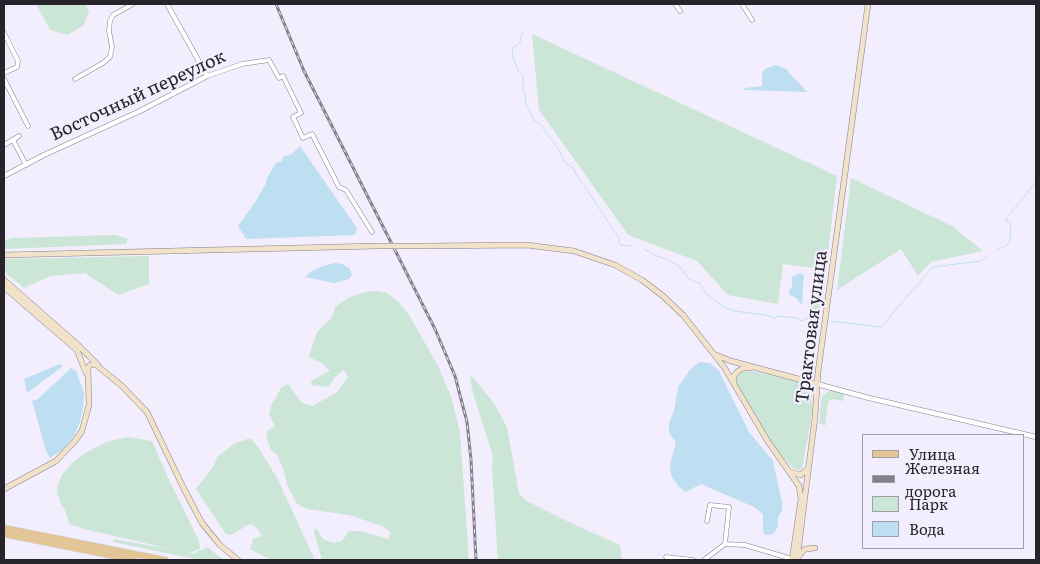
<!DOCTYPE html>
<html>
<head>
<meta charset="utf-8">
<style>
  body { margin:0 }
  #map { position:relative; width:1040px; height:564px; overflow:hidden; background:#f3eefd; font-family:Literata,serif }
  canvas { display:block }
  .frame { position:absolute; inset:0; border:5px solid #27252b; pointer-events:none }
  .legend { position:absolute; left:862px; top:434px; width:162px; height:115px; box-sizing:border-box; background:#f3eefd; border:1px solid #a19ea9; margin:0; padding:6px 9px; list-style:none; font-size:15px; color:#27252b }
  .legend li { display:flex; align-items:center; gap:10px; height:25px }
  .legend b { width:25px; border:1px solid #a19ea9 }
</style>
</head>
<body>
<div id="map">
<canvas width="1040" height="564"></canvas>
<div class="frame"></div>
<ul class="legend">
<li><b style="height:6px;background:#e2c592"></b>Улица</li>
<li><b style="height:6px;background:#83808a"></b>Железная дорога</li>
<li><b style="height:14px;background:#cbe5d6"></b>Парк</li>
<li><b style="height:14px;background:#bddff1"></b>Вода</li>
</ul>
</div>
<script>
const context = document.querySelector('canvas').getContext('2d');
context.lineJoin = 'round';
function fill(path, color) { context.fillStyle = color; context.fill(path, 'evenodd'); }
const shape = rows => new Path2D(rows.map(r => 'M' + r).join(''));
function strokePath(path, color, width, dash) { context.strokeStyle = color; context.lineWidth = width; context.lineCap = dash ? 'butt' : 'round'; context.setLineDash(dash || []); context.stroke(path); }
function write(font, color, halo, rows, align = 'center') {
  context.font = font + ' Literata,serif'; context.lineWidth = 4.5; context.setLineDash([]); context.textBaseline = 'middle'; context.strokeStyle = halo; context.fillStyle = color; for (const [text, x, y, turn = 0] of rows) {
    context.save(); context.translate(x, y); context.rotate((+turn || 0) * Math.PI / 180); context.textAlign = isNaN(turn) ? turn : align; if (halo) context.strokeText(text, 0, 0); context.fillText(text, 0, 0); context.restore();
  }
}
const green = shape([
  [36,4,85,4,89,12,83,26,67,35,50,30],
  [532,34,837,176,821,312,809,311,814,268,783,264,778,304,728,295,697,261,628,235,539,110],
  [851,178,952,226,983,251,931,262,918,276,901,249,837,290],
  [116,235,128,239,126,244,4,249,4,241,11,238],
  [149,256,149,284,118,295,85,273,50,276,24,288,7,274,4,267,4,259],
  [377,291,387,293,397,300,409,315,438,366,452,399,460,433,469,560,322,560,314,532,316,528,323,539,333,543,342,541,349,531,360,531,388,539,391,533,382,526,349,515,307,509,297,504,287,485,284,471,277,455,271,450,267,439,266,432,275,426,269,415,271,406,281,388,288,384,302,403,312,406,336,393,348,377,344,370,335,377,328,387,312,385,311,381,330,371,323,364,309,357,314,340,318,331,332,317,335,307,350,297,365,292],
  [751,371,797,381,807,388,812,396,812,413,802,469,797,470,792,467,767,440,737,384,737,377,742,372],
  [470,374,493,402,507,427,519,494,527,501,573,524,620,545,622,560,498,560,492,469,493,456,472,390],
  [831,390,844,393,843,401,833,399,828,402,825,426,819,423,822,396],
  [128,437,152,441,169,480,199,541,200,549,189,553,193,554,207,547,224,560,200,560,113,542,113,539,175,550,84,529,69,524,65,510,61,504,57,493,58,484,62,475,68,467,85,453,109,441],
  [250,438,259,448,278,480,315,560,271,560,250,549,253,539,262,536,257,528,250,524,231,535,226,534,196,489,214,466,217,457,234,444]
]);
const water = shape([
  [775,65,786,69,807,92,744,90,745,88,762,86,762,74,765,69],
  [300,146,357,228,355,235,246,239,238,226,256,201,266,183,267,178,276,163,281,162,284,156,291,155],
  [335,263,342,264,350,269,352,275,349,279,334,283,305,277,310,272,323,266],
  [800,273,804,275,802,305,795,297,790,296,789,291,792,286,792,277],
  [699,362,710,363,719,371,749,432,773,461,782,502,782,511,778,517,778,526,773,534,765,535,763,531,763,514,754,507,701,484,686,492,678,486,671,475,670,465,676,442,669,433,669,423,674,411,678,387,690,370],
  [60,364,63,366,27,393,24,379],
  [71,368,76,371,84,393,83,409,80,422,74,436,64,449,50,458,46,451,32,401,38,399]
]);
const stream = shape([
  [523,31,520,42,513,48,512,55,519,72,523,75,523,89,526,95,525,102,535,121,540,124,559,150,565,162,573,168,577,176,580,179,619,238,619,243,621,245,631,246],
  [644,249,652,254,669,260,680,267,689,279,699,283,708,295,724,307,734,311,766,315,774,318,780,316,798,318,801,321,810,317,823,320],
  [997,250,1007,245,1010,240,1011,223,1005,220,1036,182],
  [829,321,881,327,933,267,981,261,988,255]
]);
const minor = shape([
  [675,4,680,11],
  [742,4,752,20],
  [4,33,18,61,17,67,4,73],
  [207,76,242,64,269,60,279,78,283,76,301,113,293,117,303,138,312,134,339,187,346,190,372,232],
  [4,79,28,126],
  [75,79,103,63,110,57,112,47,109,31,110,21,113,15,133,4],
  [13,140,26,165],
  [4,145,19,136],
  [707,521,710,505,729,507,725,544],
  [666,557,693,560],
  [704,560,725,544,745,545,792,559]
]);
const tertiary = shape([
  [4,176,44,155,140,111,207,76,167,4],
  [817,384,869,398,1036,437]
]);
const secondary = shape([
  [424,246,527,245,574,251,615,265,642,280,663,296,683,315,724,367,767,440,799,486,801,499,792,560],
  [4,255,377,246],
  [4,280,78,345,98,365],
  [4,287,77,350,86,373],
  [716,355,731,361,817,384],
  [734,383,734,376,737,372,743,368,750,368],
  [791,472,801,475,807,469],
  [4,489,56,461,75,441,82,431,89,405,88,368,90,365,95,364,122,386,147,412,184,489,202,523,220,545,238,560],
  [798,557,805,549,815,548],
  [797,560,815,417,818,372,868,4]
]);
const primary = shape([
  [4,528,165,560],
  [4,534,134,560]
]);
const rail = shape([
  [276,4,304,71,435,329,455,376,467,422,471,460,476,560]
]);
const secondaryBridge = shape([
  [377,246,424,246]
]);
const streetNames = [
  ["Восточный переулок",138,96,-25],
  ["Трактовая улица",812,327,-83]
];
fill(green, '#cbe5d6');
fill(water, '#bddff1');
strokePath(stream, '#bddff1', 1);
strokePath(minor, '#84808e', 5);
strokePath(tertiary, '#84808e', 5.5);
strokePath(secondary, '#84808e', 6);
strokePath(primary, '#d4d3d5', 7);
strokePath(minor, '#fff', 4);
strokePath(tertiary, '#fff', 4.5);
strokePath(secondary, '#f1e2c9', 5);
strokePath(primary, '#e2c592', 5.5);
strokePath(rail, '#83808a', 3);
strokePath(rail, '#f3eefd', 1, [4]);
strokePath(secondaryBridge, '#84808e', 6, []);
strokePath(secondaryBridge, '#f1e2c9', 5);
write('18px', '#27252b', '#f3eefd', streetNames);
</script>
</body>
</html>
